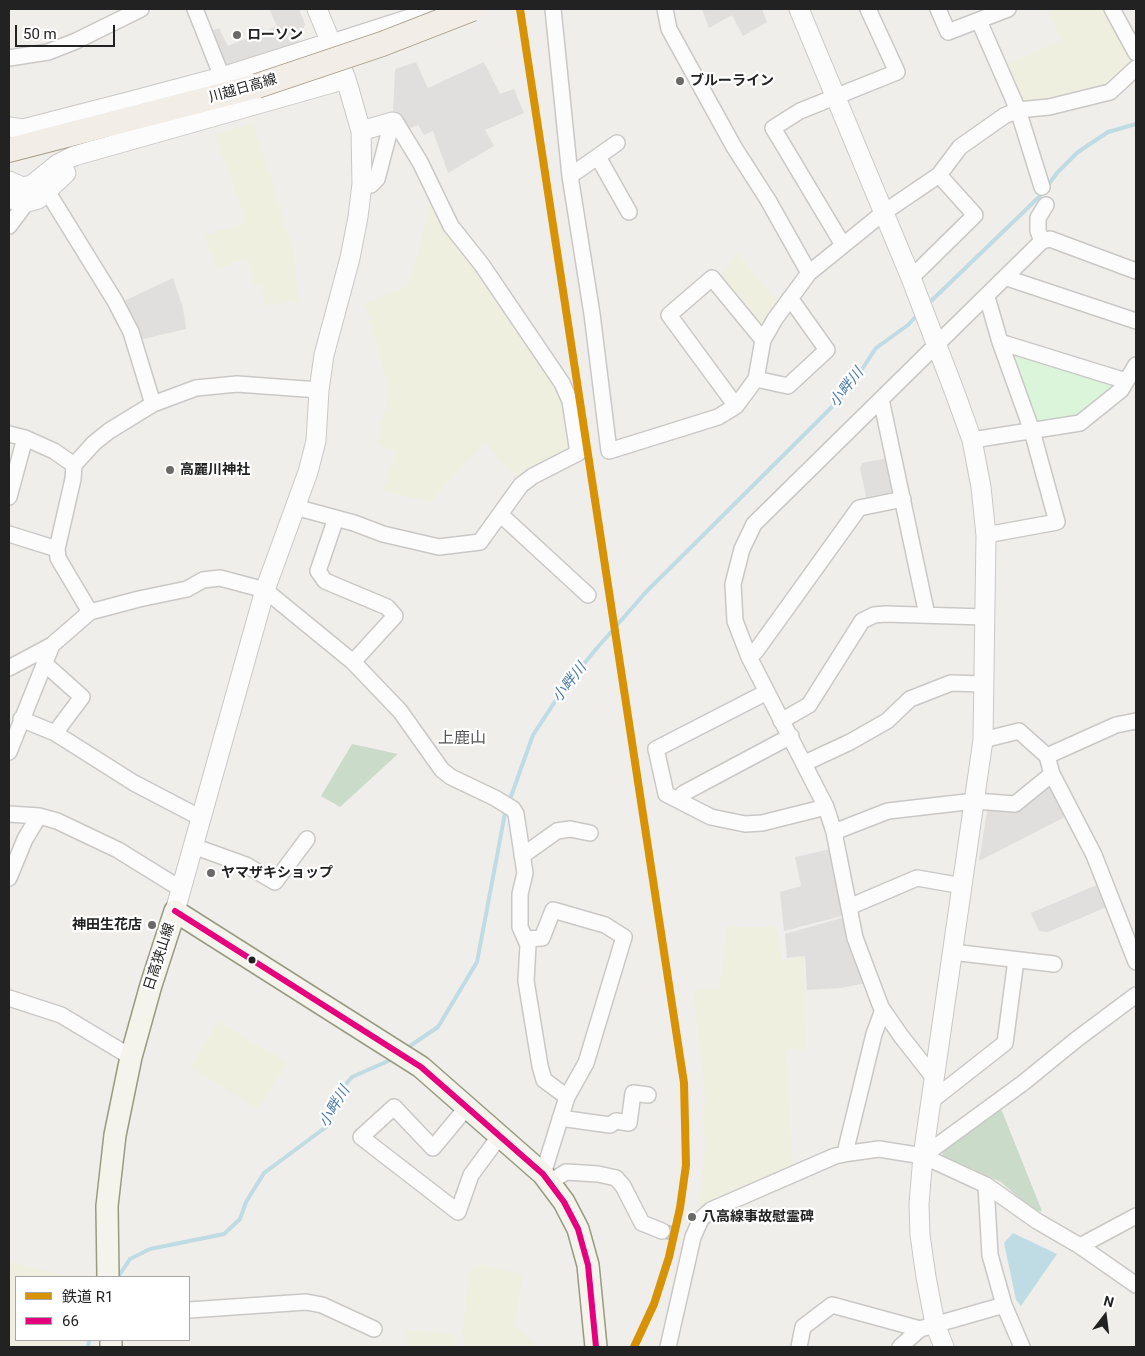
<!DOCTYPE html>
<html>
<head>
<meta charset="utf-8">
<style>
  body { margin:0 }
  #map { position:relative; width:1145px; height:1356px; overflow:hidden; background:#f0eeeb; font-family:Roboto,"Noto Sans JP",sans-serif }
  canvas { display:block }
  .frame { position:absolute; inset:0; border:10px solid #222; pointer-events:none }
  .legend { position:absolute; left:15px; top:1276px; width:175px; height:65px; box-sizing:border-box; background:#fff; border:1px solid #a7a7a7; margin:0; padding:6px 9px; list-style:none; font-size:15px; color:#222 }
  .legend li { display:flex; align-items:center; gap:10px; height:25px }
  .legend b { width:25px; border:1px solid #a7a7a7 }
  .north { position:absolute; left:1080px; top:1291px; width:50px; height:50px; -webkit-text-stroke:4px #fff; paint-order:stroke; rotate:15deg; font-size:14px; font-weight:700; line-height:20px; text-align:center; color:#222 }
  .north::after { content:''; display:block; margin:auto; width:18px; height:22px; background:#222; clip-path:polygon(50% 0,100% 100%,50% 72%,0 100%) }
  .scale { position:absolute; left:15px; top:25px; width:100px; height:22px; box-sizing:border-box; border:2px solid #222; border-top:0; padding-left:6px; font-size:15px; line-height:18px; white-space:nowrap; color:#222; -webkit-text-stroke:4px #fff; paint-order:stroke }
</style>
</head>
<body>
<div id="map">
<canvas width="1145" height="1356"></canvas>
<div class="frame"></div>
<ul class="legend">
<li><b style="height:6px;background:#d79205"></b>鉄道 R1</li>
<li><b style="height:6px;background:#e5007d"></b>66</li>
</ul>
<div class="north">N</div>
<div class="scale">50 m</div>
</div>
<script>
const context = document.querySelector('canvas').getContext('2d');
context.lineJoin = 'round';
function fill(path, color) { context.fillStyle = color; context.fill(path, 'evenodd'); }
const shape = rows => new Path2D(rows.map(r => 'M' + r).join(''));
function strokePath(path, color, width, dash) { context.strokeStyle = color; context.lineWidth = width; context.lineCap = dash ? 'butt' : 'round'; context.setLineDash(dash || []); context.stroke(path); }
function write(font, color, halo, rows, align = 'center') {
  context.font = font + ' Roboto,"Noto Sans JP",sans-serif'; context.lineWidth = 4.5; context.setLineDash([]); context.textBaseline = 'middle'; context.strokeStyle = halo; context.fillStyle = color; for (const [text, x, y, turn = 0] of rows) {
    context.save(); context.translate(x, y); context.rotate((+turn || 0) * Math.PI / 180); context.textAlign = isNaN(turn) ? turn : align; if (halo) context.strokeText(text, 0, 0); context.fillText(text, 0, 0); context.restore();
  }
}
const farmland = shape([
  [1047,9,1103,9,1131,63,1106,85,1066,97,1025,103,1007,64,1061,40],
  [253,123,294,252,298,302,264,305,262,284,255,286,247,259,216,269,205,235,246,223,215,135],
  [431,195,560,383,574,447,548,458,518,480,485,442,430,502,382,491,396,451,377,444,389,392,365,303,407,287,416,260],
  [737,253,779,304,761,329,719,279],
  [727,927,777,927,782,960,804,957,806,1049,786,1050,793,1168,698,1211,705,1145,703,1121,705,1098,693,990,719,988],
  [218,1021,287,1063,258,1108,190,1068],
  [9,1262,73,1277,16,1277,16,1340,80,1340,79,1347,9,1347],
  [481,1265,517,1272,523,1277,514,1325,539,1347,465,1347,462,1333,469,1271],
  [406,1329,454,1334,456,1347,407,1347]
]);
const cemetery = shape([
  [352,744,398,754,340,807,321,796],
  [1000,1106,1042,1211,1038,1211,1026,1204,1001,1182,955,1161,942,1159,943,1151]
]);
const park = shape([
  [1011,352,1112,385,1101,400,1076,418,1036,423]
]);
const parking = shape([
  [269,9,299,9,305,24,297,45,233,67,224,64,211,31,219,28,228,46,277,26],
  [702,9,762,9,767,22,743,36,732,15,709,28],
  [416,62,428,88,484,62,500,94,514,89,524,113,485,130,494,146,448,173,433,131,424,135,418,125,406,130,393,111,395,69],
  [173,278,183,308,186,329,139,340,123,305,124,301],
  [887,458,894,492,866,497,860,468,862,463],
  [1050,780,1069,815,979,861,988,806,1015,809],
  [831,849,846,915,784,931,780,892,801,886,795,857],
  [1099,884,1109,906,1048,932,1039,931,1031,913],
  [845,917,867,983,840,988,807,990,805,956,787,958,785,934]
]);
const water = shape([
  [1013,1233,1057,1254,1021,1306,1016,1300,1004,1243]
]);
const stream = shape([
  [927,305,1039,197,1057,173,1078,152,1108,132,1136,124],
  [509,802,533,735,564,688,597,648,646,592,847,392,876,348,908,325,919,313],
  [404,1050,438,1027,477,962,506,808],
  [118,1277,130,1259,150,1249,224,1234,240,1219,246,1202,264,1173,326,1127,346,1084,352,1077,395,1058],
  [88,1347,89,1340]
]);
const minorTunnel = shape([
  [662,1231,682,1235]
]);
const minor = shape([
  [195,9,222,77],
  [553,9,570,176,592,314,609,451,718,417,736,406,756,379,763,340,775,319,809,273,883,213,939,175,960,147,1004,116,1018,110,1049,107,1110,92,1136,68],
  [665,9,669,29,734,147,768,200,809,273],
  [938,9,948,32,1008,9],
  [1112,9,1136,53],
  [979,21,1018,110,1042,187],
  [332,42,435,9],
  [9,58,48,52,76,41,141,9],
  [598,157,629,212],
  [570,176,617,143],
  [47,191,115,301,131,332,153,404],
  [1046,205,1038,218,1038,231,1042,241,1050,239,1136,271],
  [9,226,27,202],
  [843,245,773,128,800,111,897,72,868,9],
  [911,278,975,215,939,175],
  [1007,278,1136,321],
  [1000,342,1126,381],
  [756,379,788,386,827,350,790,298],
  [881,399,927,615],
  [736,406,669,315,712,278,763,340],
  [9,434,25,438,54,451,74,465,73,479,57,549,58,558,90,612],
  [972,440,1080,423,1121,390,1136,365],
  [74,465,94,443,109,431,153,404,196,388,237,384,319,390],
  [9,497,25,438],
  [295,507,354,523,383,534,439,547,480,542,521,485,533,476,578,453,570,401,562,383,482,265,451,226,420,162,395,121,392,122,377,179,371,185,362,184],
  [501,515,588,595],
  [336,518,318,571,325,581,387,607,395,616,353,662],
  [9,534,57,549],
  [986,535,1057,522,1032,431,1000,342,987,297],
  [749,657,756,651,859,508,903,499],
  [44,663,82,697,55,733],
  [9,668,52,645],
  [765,693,656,749,666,794,711,817,745,824,762,823,826,807],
  [21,719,55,733,134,783,201,818],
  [781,721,809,705,862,621,874,615,885,614,985,617],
  [9,752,52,645,90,612,139,599,187,589,203,580,220,578,265,590,353,662,400,711,442,770,451,777,495,798,513,809,516,814,525,873,520,894,520,927,528,945,526,981,540,1066,544,1080,567,1097,543,1174],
  [1047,756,1116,725,1136,721],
  [805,763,850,742,887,721,910,699,951,683,983,684],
  [1052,774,1094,855,1136,962],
  [678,799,684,793,791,736],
  [9,814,39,816,57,821,118,850,181,889],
  [834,832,888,811,975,801,1015,804,1052,774,1047,756,1019,731,983,740],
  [193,846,246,865,275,882,307,839],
  [522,856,557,831,570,829,590,833],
  [9,878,25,839,39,816],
  [849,907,917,878,963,886],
  [526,939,542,938,553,910,605,925,624,937,586,1063,567,1097],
  [952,952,1054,964],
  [9,998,61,1015,131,1057],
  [934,1078,901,1036,881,1007,855,938,834,832,826,807,749,657,735,621,733,584,742,549,754,524,1042,241],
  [931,1101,1005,1043,1016,960],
  [467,1107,433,1148,394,1107,361,1137,458,1212,471,1175,499,1137],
  [560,1118,610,1125,616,1121,629,1123,633,1093,648,1095],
  [845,1153,874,1034,883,1010],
  [923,1156,1023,1083,1077,1039,1136,995],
  [550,1182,566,1172,598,1174,616,1178,623,1186,642,1223,662,1231],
  [986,1185,990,1255,1004,1305,1022,1347],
  [1080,1246,1136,1216],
  [189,1310,306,1302,322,1305,374,1329],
  [668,1347,693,1237,701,1219,711,1210,835,1156,850,1153,879,1149,923,1156,986,1185,1037,1221,1080,1246,1136,1285],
  [799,1347,803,1327,832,1305,920,1329],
  [900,1347,920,1329,1004,1305]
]);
const tertiary = shape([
  [799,9,911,278,955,393,972,440,981,487,986,535,983,740,923,1156,919,1204,920,1235,926,1277,935,1324,944,1347],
  [9,127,23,129,128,102,222,77,332,42],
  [361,131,392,122],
  [9,181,22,187,32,185,58,164,74,156,346,79],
  [9,199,27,202,38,199,66,173],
  [175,911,265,590,308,472,316,441,319,390,324,355,350,258,358,217,362,184,361,131,346,79,317,9]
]);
const secondary = shape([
  [108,1277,107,1206,115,1135,131,1057,151,985,175,911,421,1067,543,1174,564,1202,578,1229,588,1265,596,1347],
  [111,1340,111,1347]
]);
const primary = shape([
  [9,150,257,86]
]);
const primaryBridge = shape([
  [257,86,382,44,472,9]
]);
const bus1 = shape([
  [175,911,421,1067,543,1174,564,1202,578,1229,588,1265,596,1347]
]);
const rail1 = shape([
  [520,9,684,1083,686,1165,680,1208,669,1257,654,1304,634,1347]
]);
const markers = [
  [237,35,5,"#6a6968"],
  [680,81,5,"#6a6968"],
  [170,470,5,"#6a6968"],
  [211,873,5,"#6a6968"],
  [152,925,5,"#6a6968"],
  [252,960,4.5,"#222"],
  [692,1217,5,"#6a6968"]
];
const poiNames = [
  ["ローソン",247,35],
  ["ブルーライン",690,81],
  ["高麗川神社",180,470],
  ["ヤマザキショップ",221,873],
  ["神田生花店",142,925,"right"],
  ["八高線事故慰霊碑",702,1217]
];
const streetNames = [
  ["川越日高線",243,89,-16],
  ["日高狭山線",160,957,-72]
];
const waterNames = [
  ["小畔川",847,388,-52],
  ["小畔川",570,683,-52],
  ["小畔川",335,1107,-59]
];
const quarterNames = [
  ["上鹿山",462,739]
];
fill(farmland, '#efefdf');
fill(cemetery, '#cadbca');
fill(park, '#daf5da');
fill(parking, '#e0dfde');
fill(water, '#bfdbe3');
strokePath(stream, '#bfdbe3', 4);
strokePath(minorTunnel, '#c7c5c3', 15, [15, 8]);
strokePath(minor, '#c9c8c7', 18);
strokePath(tertiary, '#c9c8c7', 21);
strokePath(secondary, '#999a82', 24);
strokePath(primary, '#a79c86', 26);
strokePath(minor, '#fdfcfc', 15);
strokePath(tertiary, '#fdfcfc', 19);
strokePath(secondary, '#f4f4ed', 21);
strokePath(primary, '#f3ede7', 24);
strokePath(primaryBridge, '#a79c86', 26, []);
strokePath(primaryBridge, '#f3ede7', 24);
strokePath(bus1, '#e5007d', 6);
strokePath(rail1, '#d79205', 8);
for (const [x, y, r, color] of markers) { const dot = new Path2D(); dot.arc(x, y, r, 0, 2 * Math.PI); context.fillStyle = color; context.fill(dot); strokePath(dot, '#fff', 2); }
write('bold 14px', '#222', '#fff', poiNames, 'left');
write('14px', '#222', '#fff', streetNames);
write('italic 15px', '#4a7aab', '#fff', waterNames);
write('16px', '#555', '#fff', quarterNames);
</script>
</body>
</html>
